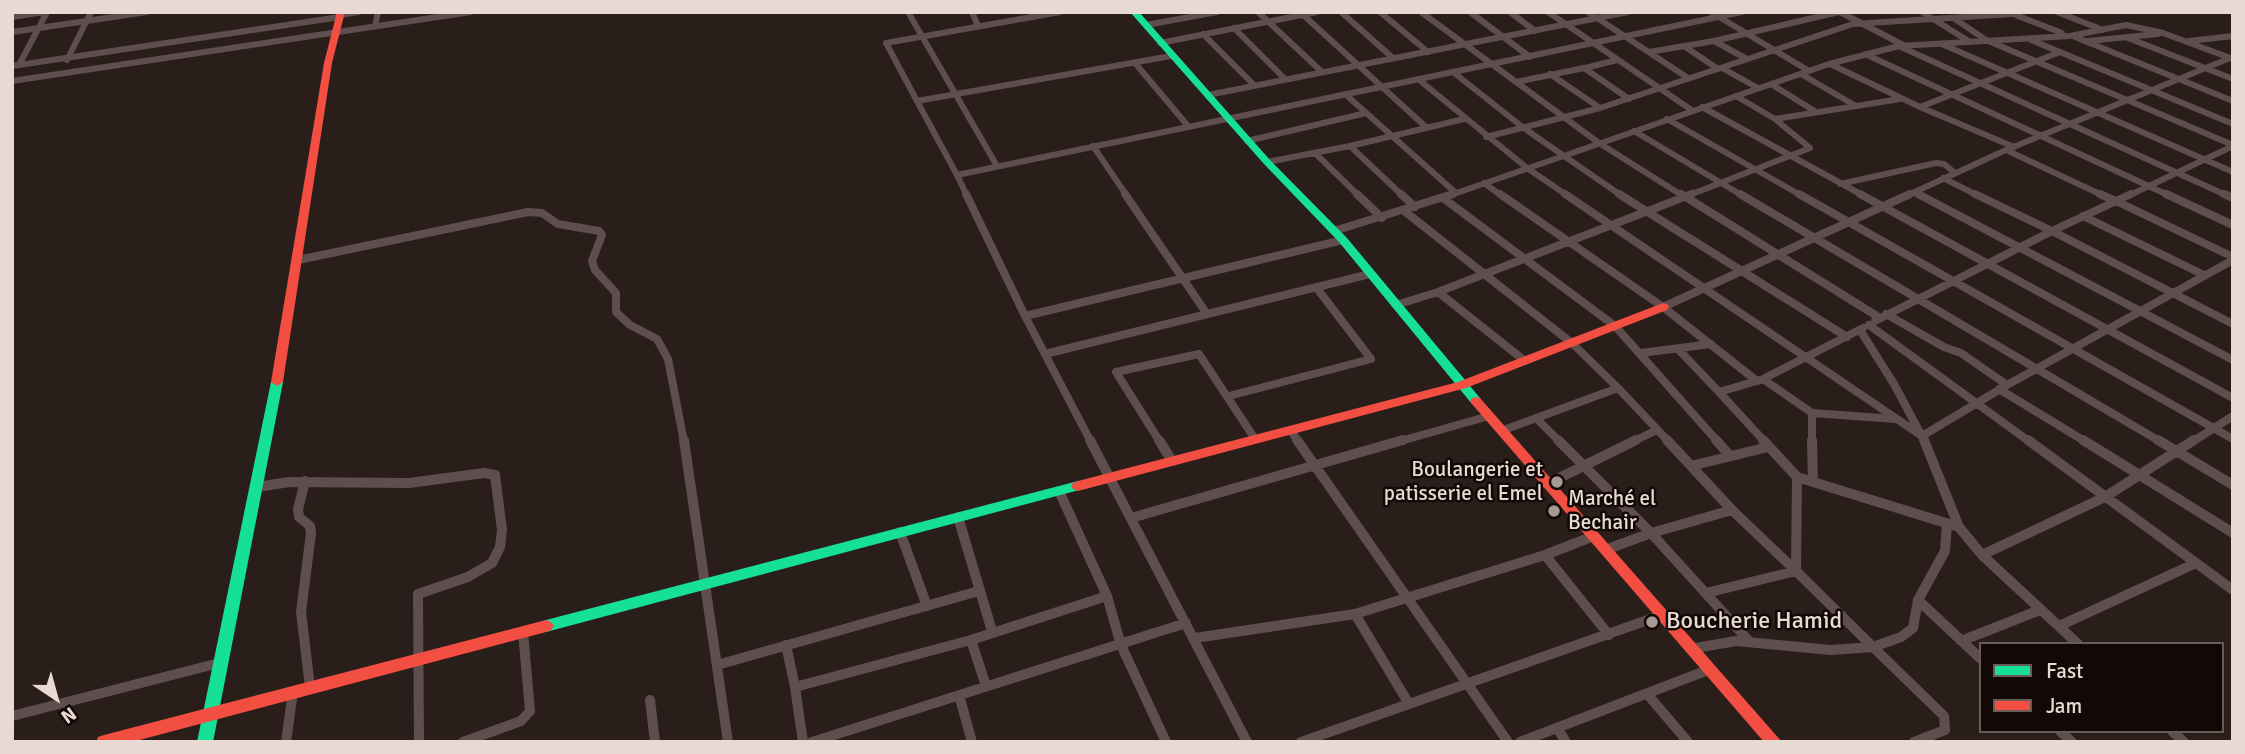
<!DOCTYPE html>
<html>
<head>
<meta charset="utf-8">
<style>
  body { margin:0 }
  #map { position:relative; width:2245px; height:754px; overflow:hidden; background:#2a1e1a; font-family:Signika,sans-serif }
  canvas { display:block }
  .frame { position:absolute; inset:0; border:14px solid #e8d9d3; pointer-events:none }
  .legend { position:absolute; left:1979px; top:642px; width:245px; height:91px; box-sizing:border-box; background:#120805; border:2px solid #685c57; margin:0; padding:9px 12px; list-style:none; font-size:21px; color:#e8d9d3 }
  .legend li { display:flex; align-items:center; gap:14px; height:35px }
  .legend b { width:35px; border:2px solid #685c57 }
  .north { position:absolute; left:21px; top:663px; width:70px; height:70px; -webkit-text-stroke:5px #120805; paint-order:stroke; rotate:144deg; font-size:19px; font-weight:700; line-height:28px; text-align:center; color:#e8d9d3 }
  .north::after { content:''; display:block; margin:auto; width:24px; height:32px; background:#e8d9d3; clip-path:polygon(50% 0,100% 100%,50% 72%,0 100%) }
</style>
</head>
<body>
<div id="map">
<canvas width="2245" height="754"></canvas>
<div class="frame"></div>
<ul class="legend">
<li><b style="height:9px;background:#16e098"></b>Fast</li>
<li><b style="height:9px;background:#f24e42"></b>Jam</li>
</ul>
<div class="north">N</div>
</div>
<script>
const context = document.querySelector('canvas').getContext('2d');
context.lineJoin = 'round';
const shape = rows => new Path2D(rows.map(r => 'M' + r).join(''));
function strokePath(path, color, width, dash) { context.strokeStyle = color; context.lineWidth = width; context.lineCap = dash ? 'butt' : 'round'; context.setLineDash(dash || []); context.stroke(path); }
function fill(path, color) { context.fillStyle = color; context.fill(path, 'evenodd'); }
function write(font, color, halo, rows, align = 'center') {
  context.font = font + ' Signika,sans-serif'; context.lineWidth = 5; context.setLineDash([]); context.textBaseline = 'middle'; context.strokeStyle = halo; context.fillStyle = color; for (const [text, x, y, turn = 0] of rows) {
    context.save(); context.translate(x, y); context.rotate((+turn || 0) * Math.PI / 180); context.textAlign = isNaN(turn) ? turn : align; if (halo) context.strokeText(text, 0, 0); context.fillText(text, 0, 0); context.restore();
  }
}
const streetFar2 = shape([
  [908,12,997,166],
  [972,12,978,26],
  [1258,12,1322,72],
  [1300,12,1427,128],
  [1341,12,1393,58],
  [1380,12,1428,52],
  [1421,12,1599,143,1683,196],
  [1470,12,1530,57],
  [1510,12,1535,31],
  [1548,12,1693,111],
  [1588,12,1688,78],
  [1711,12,1809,71],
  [1840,12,1905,46],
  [1922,12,1970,42],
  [2008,12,2062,33],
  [2057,12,2103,30],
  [340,15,359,12],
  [12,17,44,12],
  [1955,19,1986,40,2233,145],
  [1146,25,1217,12],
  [375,26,378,12],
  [1234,28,1285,79],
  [12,32,147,12],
  [1203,34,1254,85],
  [2075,37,2233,101],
  [2128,38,2233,79],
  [2031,40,2233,124],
  [1714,41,1747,59],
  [2088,41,2158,34],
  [2189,41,2233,36],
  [1160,43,1317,12],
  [1944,45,2233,172],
  [1684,46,1718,69],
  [1901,47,2228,196],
  [1649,52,1714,41,1839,12],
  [1865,54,2170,196],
  [67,60,91,12],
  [1135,63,1188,126],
  [1830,64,1920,107,2060,52],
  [19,65,47,12],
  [12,66,340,17],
  [1585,68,1617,60],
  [1722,68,1758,88],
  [1453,72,1525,129,1622,196],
  [1550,74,1600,108],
  [1801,74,1856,106],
  [1418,79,1527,168,1568,196],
  [12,81,471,12],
  [1516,82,1584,68,1629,99],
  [1771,84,1816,112],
  [1345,94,1456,193],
  [1208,95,1628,12],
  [1736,96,1775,119,1900,99],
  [917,101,886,43,1060,12],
  [1702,107,1864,196],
  [1920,107,2014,147],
  [1667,119,1802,196],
  [1634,131,1743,196],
  [1486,137,1600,108,1853,24,2012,14],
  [1247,141,1366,113],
  [1093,146,1127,196],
  [1350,146,1464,119],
  [2006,150,2104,196],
  [1315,153,1359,196],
  [1267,162,1350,146,1403,196],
  [957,175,917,101,1171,56],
  [1943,178,1979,196],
  [1484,183,1502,196],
  [1840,184,1936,163,1944,164,1955,173],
  [1916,193,1921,196],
  [967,196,957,175,1742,12],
  [1448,196,1829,64,1899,46,2070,36,2126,25,2163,33,2233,59],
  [1687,196,1810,148,1775,119],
  [1906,196,2006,150,2230,58],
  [2128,196,2233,146]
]);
const streetFar1 = shape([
  [966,194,1025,316],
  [1125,194,1207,314],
  [1357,194,1382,218],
  [1401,194,1415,207],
  [1500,194,1663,307],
  [1565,194,1922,436],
  [1619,194,1847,337],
  [1681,194,1880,318],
  [1740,194,2161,442],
  [1799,194,2233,439],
  [1860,194,2233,398],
  [1918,194,2233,360],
  [1975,194,2052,231],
  [2100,194,2116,201,2131,194],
  [2166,194,2233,225],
  [2224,194,2233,198],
  [1443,198,1615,326,1718,442],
  [1403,210,1573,344,1618,388,1501,431],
  [2083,216,2204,275],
  [1334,231,1453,194],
  [2233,257,2116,201,2052,231,2233,324],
  [298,260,528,212,542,213,558,224,599,231,602,235,592,261,595,270,616,293,616,312,630,325,657,339,668,359,684,442],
  [1438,292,1525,361],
  [1396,305,1438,292,1692,194],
  [1886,314,1944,347,1961,353,2007,385],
  [1875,321,2052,231],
  [1869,325,2030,442],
  [1860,330,1894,384,1925,442],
  [1679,350,1719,392],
  [1641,353,1711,344],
  [1045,354,1370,274],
  [1760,380,1719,392,1765,442],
  [1757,381,1663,307,1910,194],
  [1618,388,1669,442],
  [1999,389,2086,442],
  [1229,396,1371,359,1316,287],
  [1812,413,1763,379,1863,328],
  [1536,418,1560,442],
  [1290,430,1299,442],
  [1922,436,2007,385,2233,260],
  [1091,442,1025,316,1343,240],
  [1160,442,1116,372,1199,354,1255,439],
  [1397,442,1489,416],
  [1632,442,1657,430],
  [1812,442,1812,413,1896,419],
  [2192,442,2233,416]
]);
const street = shape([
  [684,440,728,742],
  [1090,440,1247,742],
  [1159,440,1172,461],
  [1297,440,1508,742],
  [1558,440,1651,533,1605,550],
  [1667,440,1732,510,1796,571],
  [1716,440,1730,456],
  [1763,440,1797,477,1959,527],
  [1812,440,1813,481],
  [1924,440,1959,527,1982,555,2078,644],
  [2028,440,2233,590],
  [2083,440,2233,533],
  [2158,440,2233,485],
  [1691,466,1768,447],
  [1797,477,1796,571,1873,647],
  [305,481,298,509,299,517,310,526,311,533,301,612,310,687],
  [1547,484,1636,440],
  [258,487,289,482,409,483,484,473,495,475,502,530,500,547,492,563,468,577,418,594,419,742],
  [1059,491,1107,596,1121,645,1166,742],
  [1732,510,1651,533,1749,641],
  [958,517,992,631],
  [1131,518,1403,440],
  [900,532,927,606],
  [1545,555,1609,635],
  [1982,555,2105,497,2194,440],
  [1706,593,1796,571],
  [1918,600,1981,659],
  [1355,614,1409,704],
  [2059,626,2196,563],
  [1195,638,1355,614,1545,555,1594,536],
  [971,640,986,686],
  [1961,641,2040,610],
  [786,645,795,687,971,640,1107,596],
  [1690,649,1736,641,1831,650,1873,647],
  [717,665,979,591],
  [795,687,803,742],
  [959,695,972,742],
  [1648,695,1688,742],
  [650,700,655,742],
  [12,716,223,662],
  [1557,728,1566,742],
  [2060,731,2072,742],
  [2172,731,2184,742],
  [286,742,293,691],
  [463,742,521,721,530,711,523,632],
  [812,742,1186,623],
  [1301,742,1662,615],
  [1520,742,1708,670],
  [1914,742,1945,730,1944,716,1873,647,1901,637,1913,628,1918,600,1945,551,1947,524]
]);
const fast = shape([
  [1130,12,1139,12,1270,160,1347,238,1480,398,1482,401,1480,404,1472,404,1339,242,1264,164,1130,12],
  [277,378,283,382,213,742,197,742,271,382,277,378],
  [1078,481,1083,483,1085,486,1083,489,546,632,541,630,538,626,541,622,546,620,1078,481]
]);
const jam = shape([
  [337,12,345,12,332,63,283,382,277,386,271,382,324,63,337,12],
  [1663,303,1667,304,1669,307,1667,310,1466,388,1078,491,1073,489,1071,486,1073,483,1078,481,1458,382,1663,303],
  [1476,397,1480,398,1782,742,1764,742,1472,404,1470,401,1472,398,1476,397],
  [546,620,551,622,554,626,551,630,546,632,132,742,96,742,98,737,104,735,546,620]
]);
const markers = [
  [1557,482,7,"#a69892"],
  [1554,511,7,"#a69892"],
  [1652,622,7,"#a69892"]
];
const poiNames = [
  ["Boulangerie et",1543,470],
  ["patisserie el Emel",1543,494],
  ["Marché el",1568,499,"left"],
  ["Bechair",1568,523,"left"]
];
const nearPoinames = [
  ["Boucherie Hamid",1666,622]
];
strokePath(streetFar2, '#604e4e', 6);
strokePath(streetFar1, '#604e4e', 8);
strokePath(street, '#604e4e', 10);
fill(fast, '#16e098');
fill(jam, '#f24e42');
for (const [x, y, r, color] of markers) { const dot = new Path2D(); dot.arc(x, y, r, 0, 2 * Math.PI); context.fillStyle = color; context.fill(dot); strokePath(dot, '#120805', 2.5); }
write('21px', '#e8d9d3', '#120805', poiNames, 'right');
write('24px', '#e8d9d3', '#120805', nearPoinames, 'left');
</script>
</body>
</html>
